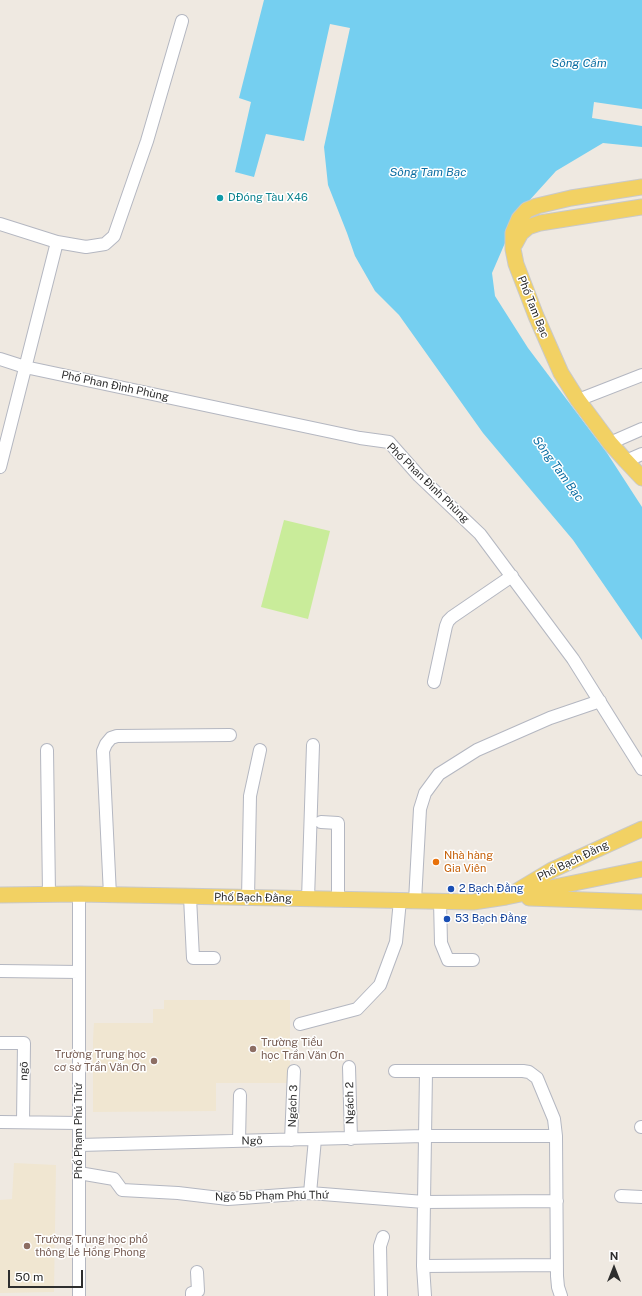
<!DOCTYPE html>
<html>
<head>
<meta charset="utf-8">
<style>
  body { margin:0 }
  #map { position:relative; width:642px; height:1296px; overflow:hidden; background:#efe9e1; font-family:"Public Sans",sans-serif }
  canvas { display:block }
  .north { position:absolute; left:594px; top:1248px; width:40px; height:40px; -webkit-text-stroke:3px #fff; paint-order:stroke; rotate:0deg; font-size:11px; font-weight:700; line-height:16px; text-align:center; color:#2e2e2e }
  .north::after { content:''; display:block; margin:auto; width:14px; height:18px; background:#2e2e2e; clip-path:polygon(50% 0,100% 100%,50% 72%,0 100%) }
  .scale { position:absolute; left:8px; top:1270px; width:75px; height:18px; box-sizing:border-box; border:2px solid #2e2e2e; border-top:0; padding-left:5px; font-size:12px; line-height:14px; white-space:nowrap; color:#2e2e2e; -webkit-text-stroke:3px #fff; paint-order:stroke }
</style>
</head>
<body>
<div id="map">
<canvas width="642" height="1296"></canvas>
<div class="north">N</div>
<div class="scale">50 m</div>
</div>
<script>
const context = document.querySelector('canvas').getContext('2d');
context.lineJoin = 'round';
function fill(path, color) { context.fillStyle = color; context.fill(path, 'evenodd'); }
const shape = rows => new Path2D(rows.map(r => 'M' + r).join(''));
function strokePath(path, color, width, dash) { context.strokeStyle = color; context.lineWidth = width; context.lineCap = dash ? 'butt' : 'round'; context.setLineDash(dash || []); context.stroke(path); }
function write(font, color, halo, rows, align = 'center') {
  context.font = font + ' "Public Sans",sans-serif'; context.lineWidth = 3; context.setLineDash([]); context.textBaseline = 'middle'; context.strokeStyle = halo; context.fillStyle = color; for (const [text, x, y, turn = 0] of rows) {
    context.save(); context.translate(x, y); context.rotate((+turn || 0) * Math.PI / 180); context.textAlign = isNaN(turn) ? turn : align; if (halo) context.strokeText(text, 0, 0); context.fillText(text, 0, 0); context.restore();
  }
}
const education = shape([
  [164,1000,290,1000,290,1083,216,1083,216,1111,93,1112,93,1039,94,1023,153,1023,153,1009,164,1009],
  [14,1163,56,1165,54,1292,0,1293,0,1200,12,1199]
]);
const pitch = shape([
  [284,520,330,531,308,619,261,607]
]);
const water = shape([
  [264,0,642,0,642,147,603,143,556,171,518,213,492,273,495,296,528,348,607,453,642,507,642,640,573,540,483,433,399,315,375,291,355,256,347,233,328,185,324,147,350,28,330,24,304,141,266,134,254,177,235,172,251,102,239,98]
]);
const pier = shape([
  [594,102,642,109,642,126,592,118]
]);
const minor = shape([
  [0,224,57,242,0,467],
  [57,242,86,247,105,244,114,236,147,141,182,21],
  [0,359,25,367,360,438,389,442,419,476,480,534,573,659,642,769],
  [578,400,642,375],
  [610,443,642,429],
  [626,461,642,454],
  [434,682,446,626,448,621,452,617,512,576],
  [47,750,49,894],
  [321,822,338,823,338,900],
  [79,894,79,1296],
  [110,895,103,751,106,744,111,738,117,736,230,735],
  [190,897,193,958,214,958],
  [248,898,250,796,260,750],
  [308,899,313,745],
  [415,901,420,809,425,793,439,774,477,750,550,718,600,701],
  [440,901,441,943,448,960,473,960],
  [0,971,79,972],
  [300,1024,357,1009,380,985,396,942,400,900],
  [0,1043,24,1043,23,1122],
  [349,1067,351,1139],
  [395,1071,523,1071,529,1072,537,1078,554,1119,556,1136,557,1276,558,1287,561,1296],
  [0,1122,79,1123],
  [641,1127,642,1127],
  [291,1140,294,1071],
  [239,1141,240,1095],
  [79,1145,424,1136,556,1136],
  [79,1173,114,1179,122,1190,178,1193,228,1199,310,1193,424,1202,557,1201],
  [310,1193,315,1139],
  [621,1196,642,1197],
  [423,1266,557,1265],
  [192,1296,192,1293,198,1291,197,1272],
  [381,1296,380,1246,383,1237],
  [425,1296,423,1266,426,1072]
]);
const major = shape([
  [642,187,571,198,537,206,527,210,519,219,513,233,513,249,516,264,536,316,561,373,578,400,610,443,626,461,642,478],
  [515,244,521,233,528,227,540,223,642,207],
  [517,891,552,870,642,829],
  [0,895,79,894,473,902,506,897,642,869],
  [529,898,642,902]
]);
const markers = [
  [220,198,4,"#0f9aa8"],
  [436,862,4,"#e8710a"],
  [451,889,4,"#1a4fb4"],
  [447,919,4,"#1a4fb4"],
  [253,1049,4,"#8d6e63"],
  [154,1061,4,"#8d6e63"],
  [27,1246,4,"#8d6e63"]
];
const cultureNames = [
  ["DĐóng Tàu X46",228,198]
];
const streetNames = [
  ["Phố Tam Bạc",533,307,68],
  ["Phố Phan Đình Phùng",115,386,12],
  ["Phố Phan Đình Phùng",428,483,44],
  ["Phố Bạch Đằng",573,861,-26],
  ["Phố Bạch Đằng",253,898,1],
  ["ngõ",24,1071,-89],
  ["Ngách 2",350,1103,-91],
  ["Ngách 3",293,1106,-88],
  ["Phố Phạm Phú Thứ",79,1131,-90],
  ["Ngõ",252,1141,-1],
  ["Ngõ 5b Phạm Phú Thứ",272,1196,-1]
];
const foodNames = [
  ["Nhà hàng",444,856],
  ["Gia Viên",444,869]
];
const transitNames = [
  ["2 Bạch Đằng",459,889],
  ["53 Bạch Đằng",455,919]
];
const educationNames = [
  ["Trường Tiểu",261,1043],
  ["học Trần Văn Ơn",261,1056],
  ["Trường Trung học",146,1055,"right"],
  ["cơ sở Trần Văn Ơn",146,1068,"right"],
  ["Trường Trung học phổ",35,1240],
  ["thông Lê Hồng Phong",35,1253]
];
const waterNames = [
  ["Sông Cấm",579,63],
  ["Sông Tam Bạc",428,172],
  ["Sông Tam Bạc",558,469,54]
];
fill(education, '#f0e6d1');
fill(pitch, '#c9ec9a');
fill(water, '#75cff0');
fill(pier, '#efe9e1');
strokePath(minor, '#b4b7c1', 14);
strokePath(major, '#c9c9c9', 17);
strokePath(minor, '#fff', 12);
strokePath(major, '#f2d163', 15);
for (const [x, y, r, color] of markers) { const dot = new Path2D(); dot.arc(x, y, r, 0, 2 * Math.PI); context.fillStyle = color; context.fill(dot); strokePath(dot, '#fff', 1.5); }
write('11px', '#0d838f', '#fff', cultureNames, 'left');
write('11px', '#2e2e2e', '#fff', streetNames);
write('11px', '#c56008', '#fff', foodNames, 'left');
write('11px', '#164399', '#fff', transitNames, 'left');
write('11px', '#785e54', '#fff', educationNames, 'left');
write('italic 12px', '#0d6fa3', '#fff', waterNames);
</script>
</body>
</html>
